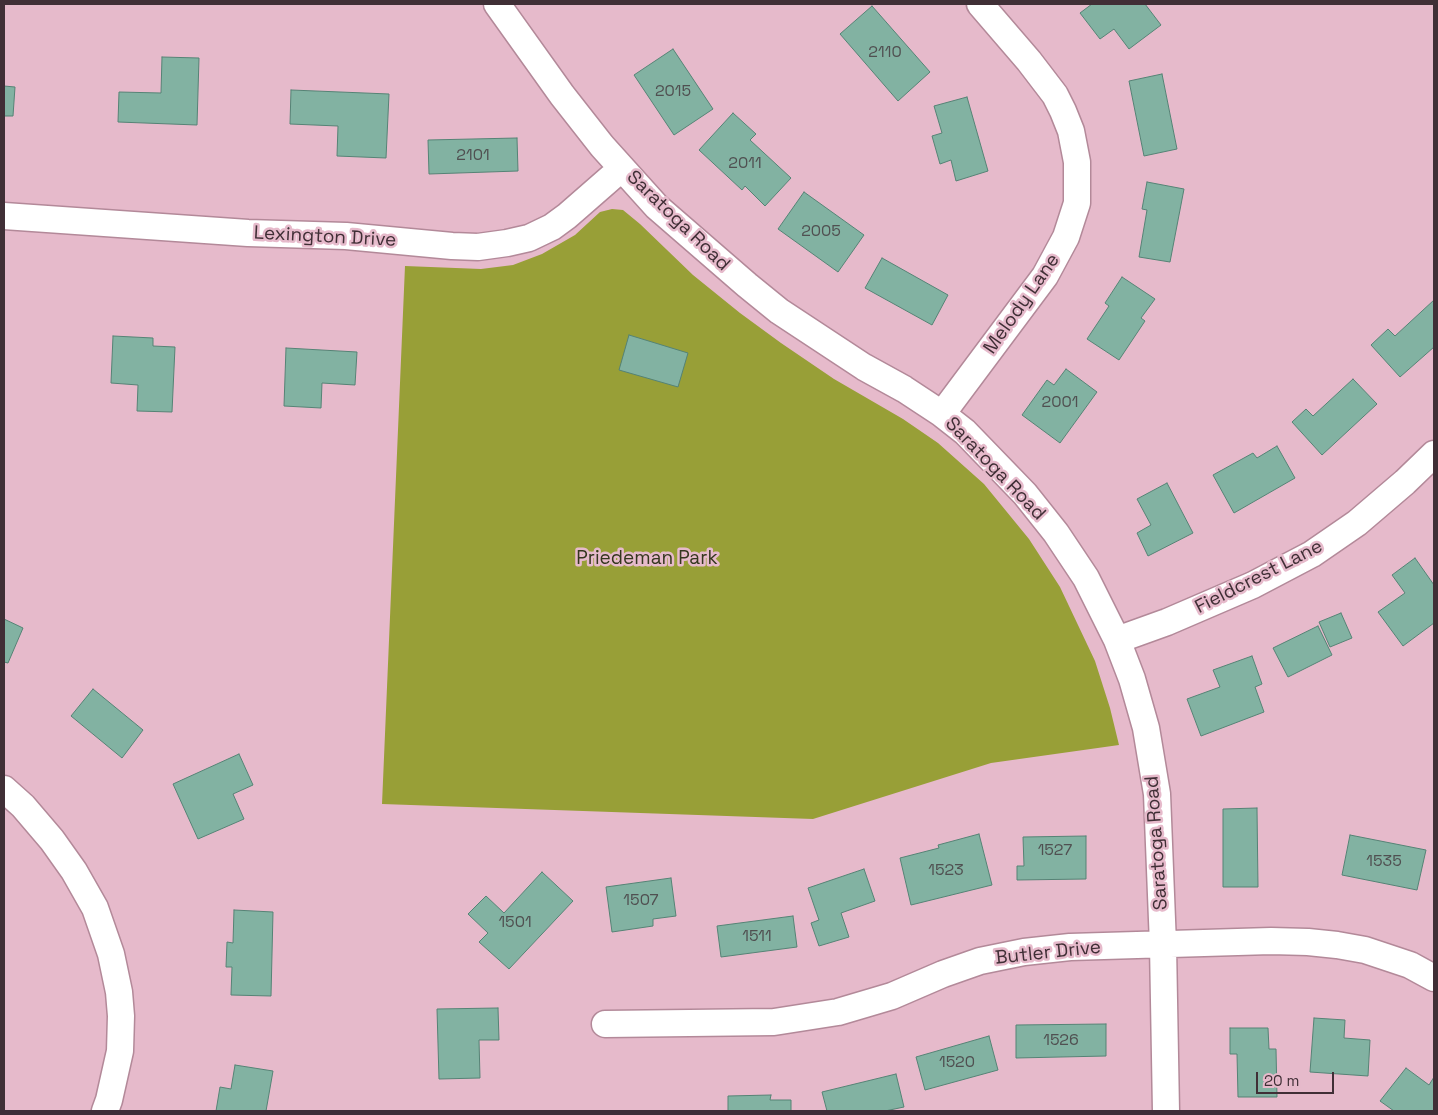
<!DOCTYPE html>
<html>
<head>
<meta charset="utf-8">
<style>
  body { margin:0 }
  #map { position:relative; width:1438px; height:1115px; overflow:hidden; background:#e6bacb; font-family:"Space Grotesk",sans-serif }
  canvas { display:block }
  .frame { position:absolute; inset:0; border:5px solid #402f36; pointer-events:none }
  .scale { position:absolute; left:1256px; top:1072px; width:78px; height:22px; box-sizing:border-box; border:2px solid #402f36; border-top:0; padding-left:6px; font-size:15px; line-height:18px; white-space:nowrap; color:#402f36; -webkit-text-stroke:4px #e6bacb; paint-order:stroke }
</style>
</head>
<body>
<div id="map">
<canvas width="1438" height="1115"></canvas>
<div class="frame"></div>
<div class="scale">20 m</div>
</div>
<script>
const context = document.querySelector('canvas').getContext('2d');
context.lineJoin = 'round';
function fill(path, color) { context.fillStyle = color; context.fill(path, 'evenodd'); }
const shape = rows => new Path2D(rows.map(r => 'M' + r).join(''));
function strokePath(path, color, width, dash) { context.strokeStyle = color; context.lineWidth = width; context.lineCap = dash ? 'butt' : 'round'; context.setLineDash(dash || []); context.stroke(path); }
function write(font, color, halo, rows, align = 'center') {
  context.font = font + ' "Space Grotesk",sans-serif'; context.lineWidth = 5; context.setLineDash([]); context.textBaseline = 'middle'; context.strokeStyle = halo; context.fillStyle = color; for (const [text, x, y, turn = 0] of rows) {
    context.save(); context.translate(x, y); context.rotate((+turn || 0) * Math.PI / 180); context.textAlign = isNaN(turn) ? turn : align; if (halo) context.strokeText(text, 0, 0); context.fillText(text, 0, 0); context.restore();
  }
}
const green = shape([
  [612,209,623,210,640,224,693,275,740,313,781,343,834,379,903,419,938,443,984,484,1029,539,1060,587,1095,661,1110,708,1119,745,991,763,813,819,382,804,405,266,481,269,513,265,542,254,575,235,600,212]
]);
const building = shape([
  [1092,4,1145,4,1161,25,1129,49,1114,29,1100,39,1080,13,1092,4],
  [872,6,930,72,898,101,840,34,872,6],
  [673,49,713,109,674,135,634,75,673,49],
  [162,57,199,58,197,125,118,122,119,92,161,93,162,57],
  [1162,74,1177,149,1144,156,1129,81,1162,74],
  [4,86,15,87,13,116,4,116,4,86],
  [291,90,389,94,386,158,337,156,338,126,290,124,291,90],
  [967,97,988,171,956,181,951,160,940,164,932,136,942,133,934,106,967,97],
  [733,113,756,134,750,140,791,178,765,206,745,186,742,190,699,150,733,113],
  [517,138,518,171,429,174,428,140,517,138],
  [1147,182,1184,189,1170,262,1139,257,1147,210,1142,209,1147,182],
  [804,192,864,235,838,272,778,229,804,192],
  [882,258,948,295,932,325,865,288,882,258],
  [1122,277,1155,299,1141,318,1145,321,1119,360,1087,339,1109,306,1105,303,1122,277],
  [1434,300,1434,347,1400,377,1371,345,1388,329,1395,336,1434,300],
  [629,335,688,353,678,387,619,370,629,335],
  [113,336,153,338,153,346,175,347,172,412,137,411,138,385,111,383,113,336],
  [286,348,357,352,355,385,322,383,321,408,284,406,286,348],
  [1066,369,1097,392,1060,443,1022,415,1047,380,1054,385,1066,369],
  [1353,379,1377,404,1322,455,1292,422,1306,409,1313,416,1353,379],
  [1277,446,1295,478,1234,513,1213,475,1253,453,1257,458,1277,446],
  [1167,483,1193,533,1148,556,1137,533,1151,525,1137,499,1167,483],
  [1415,558,1434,585,1434,623,1403,646,1378,612,1405,593,1392,575,1415,558],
  [1341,613,1352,638,1330,647,1319,622,1341,613],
  [4,619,23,628,8,663,4,662,4,619],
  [1318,626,1332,655,1288,677,1273,648,1318,626],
  [1252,656,1262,684,1255,687,1264,712,1201,736,1187,699,1220,687,1213,670,1252,656],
  [93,689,143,730,122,758,71,716,93,689],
  [239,754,253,785,233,794,244,819,198,839,173,784,239,754],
  [1257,808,1258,887,1223,887,1223,809,1257,808],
  [979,834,992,885,911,905,900,858,939,848,938,845,979,834],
  [1350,835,1426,850,1417,890,1342,875,1350,835],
  [1086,836,1086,879,1017,880,1017,866,1024,866,1023,837,1086,836],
  [864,869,875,901,841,913,849,937,819,946,811,923,819,920,808,888,864,869],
  [542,872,573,901,509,969,479,942,488,933,468,914,486,896,504,913,542,872],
  [671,878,676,916,653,919,653,926,612,932,606,887,671,878],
  [234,910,273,912,271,996,231,995,232,967,226,967,227,942,233,943,234,910],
  [793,916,797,947,721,957,717,926,793,916],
  [498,1008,499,1040,479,1040,480,1078,439,1079,437,1009,498,1008],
  [1314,1018,1345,1020,1344,1038,1370,1040,1368,1076,1310,1072,1314,1018],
  [1106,1024,1106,1056,1016,1058,1016,1025,1106,1024],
  [1230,1028,1268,1028,1269,1049,1276,1049,1277,1097,1238,1097,1237,1054,1230,1054,1230,1028],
  [989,1036,998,1070,925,1090,916,1057,989,1036],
  [235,1065,273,1071,266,1111,216,1111,220,1087,231,1089,235,1065],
  [1406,1068,1429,1085,1434,1077,1434,1111,1394,1111,1380,1101,1406,1068],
  [896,1074,904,1107,885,1111,827,1111,822,1092,896,1074],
  [771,1095,770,1100,791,1100,791,1111,728,1111,728,1096,771,1095]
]);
const minor = shape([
  [497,4,562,95,602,146,657,207,747,285,779,311,864,367,904,389,942,414,965,432,1025,494,1056,533,1086,578,1117,640,1132,679,1146,728,1157,794,1163,945,1166,1111],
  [4,216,248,233,346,236,452,246,478,247,507,243,529,238,552,227,567,216,622,168],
  [942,414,1045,276,1066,237,1077,203,1077,162,1071,131,1063,111,1055,95,1029,61,980,4],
  [1117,640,1167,622,1253,585,1312,554,1357,523,1405,482,1434,454],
  [4,789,23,806,52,840,74,871,95,908,111,954,119,992,121,1016,120,1051,109,1100,105,1111],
  [605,1024,774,1022,838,1012,892,996,943,974,980,961,1024,952,1070,947,1271,941,1308,942,1337,945,1365,950,1410,965,1434,978]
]);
const numberNames = [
  ["2110",885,53],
  ["2015",673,92],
  ["2101",473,156],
  ["2011",745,164],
  ["2005",821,232],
  ["2001",1060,403],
  ["1527",1055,851],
  ["1535",1384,862],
  ["1523",946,871],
  ["1507",641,901],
  ["1501",515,923],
  ["1511",757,937],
  ["1526",1061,1041],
  ["1520",957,1063]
];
const streetNames = [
  ["Saratoga Road",678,221,44],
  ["Lexington Drive",325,237,3],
  ["Melody Lane",1022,304,-55],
  ["Saratoga Road",995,469,46],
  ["Fieldcrest Lane",1259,577,-27],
  ["Saratoga Road",1157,843,-94],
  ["Butler Drive",1048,953,-6]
];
const parkNames = [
  ["Priedeman Park",647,559]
];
fill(green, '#989f37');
fill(building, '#82b2a2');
strokePath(building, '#558375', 1);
strokePath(minor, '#b38999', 29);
strokePath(minor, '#fff', 26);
write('16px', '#505051', null, numberNames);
write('19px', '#402f36', '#e6bacb', streetNames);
write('19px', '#34361e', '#e6bacb', parkNames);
</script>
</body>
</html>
